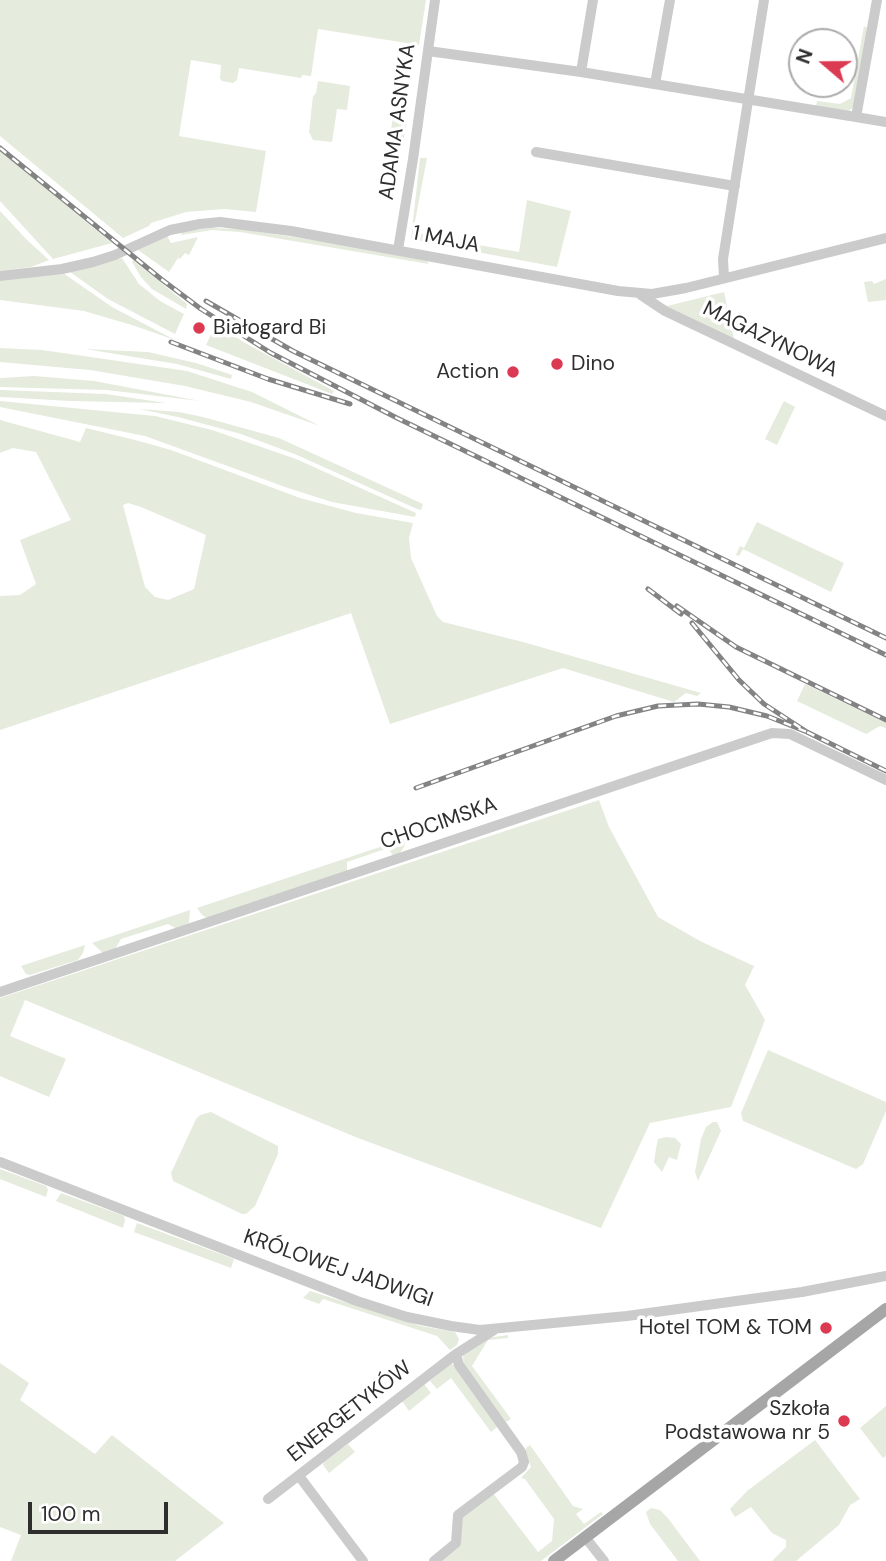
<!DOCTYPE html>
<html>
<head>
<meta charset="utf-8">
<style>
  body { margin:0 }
  #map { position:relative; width:886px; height:1561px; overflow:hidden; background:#fff; font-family:"DM Sans",sans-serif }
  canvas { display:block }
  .north { position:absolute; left:788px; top:28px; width:70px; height:70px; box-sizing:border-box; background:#fff; border:2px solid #ababab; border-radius:50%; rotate:290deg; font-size:19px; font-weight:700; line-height:28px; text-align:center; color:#2e2e2e }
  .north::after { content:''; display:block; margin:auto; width:24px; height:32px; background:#dc3a53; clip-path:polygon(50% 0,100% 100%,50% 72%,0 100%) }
  .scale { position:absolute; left:28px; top:1502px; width:140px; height:32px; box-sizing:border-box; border:4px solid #2e2e2e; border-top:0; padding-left:9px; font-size:21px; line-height:24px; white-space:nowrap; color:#2e2e2e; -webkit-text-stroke:5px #fff; paint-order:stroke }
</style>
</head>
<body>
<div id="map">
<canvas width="886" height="1561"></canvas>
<div class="north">N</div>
<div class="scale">100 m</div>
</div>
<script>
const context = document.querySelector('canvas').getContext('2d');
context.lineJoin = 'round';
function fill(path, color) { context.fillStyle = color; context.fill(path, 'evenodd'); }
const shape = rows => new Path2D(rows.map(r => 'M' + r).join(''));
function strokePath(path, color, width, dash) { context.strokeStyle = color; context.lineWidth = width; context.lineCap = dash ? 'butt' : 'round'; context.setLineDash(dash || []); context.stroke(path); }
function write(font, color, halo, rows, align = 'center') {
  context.font = font + ' "DM Sans",sans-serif'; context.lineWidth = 7; context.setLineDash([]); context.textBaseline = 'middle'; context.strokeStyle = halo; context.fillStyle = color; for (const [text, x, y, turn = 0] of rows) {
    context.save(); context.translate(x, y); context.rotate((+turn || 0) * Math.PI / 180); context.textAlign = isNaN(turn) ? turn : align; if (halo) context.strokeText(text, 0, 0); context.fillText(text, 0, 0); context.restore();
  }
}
const green = shape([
  [0,0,426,0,419,45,318,29,311,76,302,75,301,78,239,68,237,80,233,83,222,81,220,78,221,65,191,60,179,136,266,151,256,212,224,209,186,212,151,223,149,226,123,238,0,136],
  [864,26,867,28,854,107,848,111,816,107,817,101,840,104,851,98],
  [318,81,350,86,347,110,337,109,332,142,313,140,309,132,313,96,316,93],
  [393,117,407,120,402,148,388,149],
  [0,150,74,212,112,243,53,259,0,201],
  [420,158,427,158,413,232,468,243,467,250,411,239],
  [527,200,571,211,557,267,477,252,478,245,519,252],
  [0,211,26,239,49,260,31,267,0,271],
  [211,228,240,229,326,242,427,261,429,264,240,232,212,230,181,235,182,232],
  [167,236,171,243,198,237,189,255,185,253,180,259,178,258,169,272,138,250],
  [122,258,139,284,160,301,184,314,175,334,108,299,70,272],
  [133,260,187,304,186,309,152,289,141,277,132,262],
  [63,273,112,307,175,340,135,326,84,311,0,300,0,281],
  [886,279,886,300,868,302,864,282,872,281,874,284],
  [724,292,734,339,667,308,667,306],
  [216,324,245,343,334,391,332,394,206,345],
  [0,348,42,350,187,371,252,392,320,426,251,402,185,386,90,370,0,362],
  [85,349,148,352,196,363,232,375,231,379,177,364],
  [34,376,94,381,200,401,107,390,0,387,0,378],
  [0,390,106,394,166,403,71,401,0,397],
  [0,401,155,416,212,430,296,459,416,513,415,517,332,502,288,488,145,436,0,407],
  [784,401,795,407,777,445,765,439],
  [139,409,179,412,203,417,279,438,423,504,421,510,417,509,297,455,241,434,178,417],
  [0,420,80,442,86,428,139,441,171,450,300,498,356,513,413,523,409,538,411,558,437,616,443,622,523,642,701,693,697,696,686,693,674,702,563,668,390,724,351,613,0,730,0,596,20,595,36,584,20,540,71,520,36,452,13,448,0,453],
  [128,503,141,507,206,535,194,589,168,600,155,597,145,587,123,505],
  [757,522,844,563,831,592,743,549,739,556,736,555,740,546,744,548],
  [805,684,886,723,886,728,880,726,866,734,797,701],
  [599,800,609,827,658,917,700,941,754,966,745,985,765,1020,731,1107,650,1123,601,1228,358,1138,25,1000,10,1036,66,1059,49,1097,0,1076,0,998],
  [404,839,405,845,400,853,393,856,388,848,347,862,347,872,207,918,202,915,197,908],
  [190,910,189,923,177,929,168,924,121,939,115,949,103,953,92,943],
  [85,945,83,953,78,960,30,975,26,974,21,966],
  [768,1050,886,1102,886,1111,863,1164,856,1169,743,1121,741,1113],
  [211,1112,278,1146,278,1154,255,1206,246,1214,242,1214,173,1181,171,1173,196,1119,200,1115],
  [713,1122,717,1122,721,1131,698,1181,695,1172,701,1139,706,1127],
  [666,1137,675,1138,681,1144,677,1160,669,1157,662,1172,654,1162,656,1149,658,1139],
  [0,1169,46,1186,48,1190,46,1197,0,1179],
  [61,1193,124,1216,125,1220,123,1228,56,1201],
  [137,1223,234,1259,231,1268,134,1232],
  [310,1291,421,1326,455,1332,459,1339,457,1345,450,1350,437,1336,323,1299,319,1304,303,1298],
  [508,1335,508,1338,488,1340,472,1366,511,1419,506,1422,464,1366,463,1356,464,1353,488,1338],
  [0,1363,29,1383,20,1400,95,1454,112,1435,224,1523,175,1561,11,1561,21,1535,0,1527],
  [451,1363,456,1366,497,1427,491,1432,451,1378,437,1389,430,1381],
  [424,1384,431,1393,409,1411,402,1401],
  [886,1406,886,1456,883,1458,860,1428],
  [815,1440,860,1499,850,1505,839,1525,796,1561,772,1561,786,1547,786,1540,772,1533,751,1507,735,1517,730,1509,747,1491],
  [348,1444,355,1452,329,1473,323,1465,324,1462],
  [530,1445,573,1506,583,1509,576,1514,584,1524,601,1512,603,1514,541,1561,439,1561,460,1544,462,1517,493,1493,538,1552,552,1541,554,1519,525,1479,521,1478,531,1467,526,1453,526,1448],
  [651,1508,660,1510,667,1517,700,1561,678,1561,650,1524,646,1512]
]);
const minor = shape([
  [428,51,581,72,856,117,877,0],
  [581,72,593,0],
  [655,84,670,0],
  [856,117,886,122],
  [536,152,735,186],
  [398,250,413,159,435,0],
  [0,276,62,269,93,262,115,255,170,230,200,224,220,222,291,231,618,291,652,294,686,288,886,238],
  [724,278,723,259,764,0],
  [641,295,665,311,886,416],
  [0,992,772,733,790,734,886,780],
  [0,1162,357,1301,407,1317,451,1326,480,1330,627,1316,802,1292,886,1276],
  [299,1476,363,1561],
  [268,1499,456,1354,494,1330],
  [585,1537,604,1561],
  [434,1561,456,1543,458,1515,522,1467,524,1462,521,1452,459,1365,456,1354]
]);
const major = shape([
  [554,1561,886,1309]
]);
const rail = shape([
  [0,148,161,279,201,309,271,353,397,418,886,655],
  [206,301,293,351,886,638],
  [171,342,268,379,350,404],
  [648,589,681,614],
  [677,606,736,647,886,720],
  [692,623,739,680,764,704,807,732,886,771],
  [416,788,616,716,658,706,698,704,729,707,767,716,807,732]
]);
const markers = [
  [199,328,7,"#dc3a53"],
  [557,364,7,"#dc3a53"],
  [513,372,7,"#dc3a53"],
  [826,1328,7,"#dc3a53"],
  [844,1421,7,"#dc3a53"]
];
const streetNames = [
  ["ADAMA ASNYKA",398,122,-82],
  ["1 MAJA",446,240,11],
  ["MAGAZYNOWA",770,340,26],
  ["CHOCIMSKA",439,824,-19],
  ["KRÓLOWEJ JADWIGI",338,1269,19],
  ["ENERGETYKÓW",350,1412,-38]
];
const poiNames = [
  ["Białogard Bi",213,328,"left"],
  ["Dino",571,364,"left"],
  ["Action",499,372],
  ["Hotel TOM & TOM",812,1328],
  ["Szkoła",830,1409],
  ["Podstawowa nr 5",830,1433]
];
fill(green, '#e5ebdd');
strokePath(minor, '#cbcbcb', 10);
strokePath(major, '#a6a6a6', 12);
strokePath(rail, '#838383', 5);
strokePath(rail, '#fff', 2.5, [8]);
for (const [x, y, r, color] of markers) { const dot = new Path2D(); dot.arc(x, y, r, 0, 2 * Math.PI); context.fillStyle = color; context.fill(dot); strokePath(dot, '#fff', 2.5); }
write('21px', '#2e2e2e', '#fff', streetNames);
write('21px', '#2e2e2e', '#fff', poiNames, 'right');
</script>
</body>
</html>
